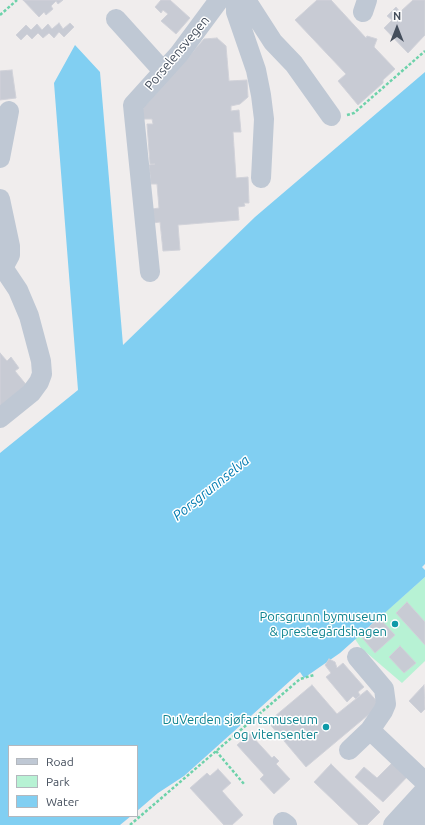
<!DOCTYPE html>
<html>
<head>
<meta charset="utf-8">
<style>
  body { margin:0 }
  #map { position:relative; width:425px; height:825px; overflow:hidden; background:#f0eded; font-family:Ubuntu,sans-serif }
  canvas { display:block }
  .legend { position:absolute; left:8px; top:745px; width:130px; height:72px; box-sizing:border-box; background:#fff; border:1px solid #b4b8be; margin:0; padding:5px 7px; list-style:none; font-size:12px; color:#444e5c }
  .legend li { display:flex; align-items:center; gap:8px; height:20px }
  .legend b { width:20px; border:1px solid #b4b8be }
  .north { position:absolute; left:377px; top:8px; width:40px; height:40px; -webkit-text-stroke:3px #fff; paint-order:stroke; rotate:0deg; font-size:11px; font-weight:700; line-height:16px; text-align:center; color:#444e5c }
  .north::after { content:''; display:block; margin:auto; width:14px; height:18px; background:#444e5c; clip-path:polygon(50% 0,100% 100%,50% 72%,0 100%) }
</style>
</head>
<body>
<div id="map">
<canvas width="425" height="825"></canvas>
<ul class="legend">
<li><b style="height:5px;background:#bfc8d4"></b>Road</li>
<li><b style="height:11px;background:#b7f2d4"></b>Park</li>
<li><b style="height:11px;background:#81cff2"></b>Water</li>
</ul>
<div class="north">N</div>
</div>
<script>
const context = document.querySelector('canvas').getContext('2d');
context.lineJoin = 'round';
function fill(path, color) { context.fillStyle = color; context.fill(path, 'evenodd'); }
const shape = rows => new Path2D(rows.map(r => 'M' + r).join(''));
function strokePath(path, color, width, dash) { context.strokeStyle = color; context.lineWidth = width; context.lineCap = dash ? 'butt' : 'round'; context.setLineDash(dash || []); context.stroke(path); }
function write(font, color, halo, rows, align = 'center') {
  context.font = font + ' Ubuntu,sans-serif'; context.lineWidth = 3; context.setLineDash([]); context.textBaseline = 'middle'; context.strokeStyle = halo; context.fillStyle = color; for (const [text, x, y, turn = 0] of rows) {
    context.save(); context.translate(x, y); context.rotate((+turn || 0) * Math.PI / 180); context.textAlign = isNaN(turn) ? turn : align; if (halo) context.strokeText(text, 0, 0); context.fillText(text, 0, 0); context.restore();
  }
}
const green = shape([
  [425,577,425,661,402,683,361,648,355,639]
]);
const water = shape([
  [75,45,100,72,123,345,255,217,425,72,425,564,422,567,425,570,425,577,340,653,304,678,300,672,184,776,158,793,137,811,137,746,9,746,9,816,131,816,120,825,0,825,0,453,78,390,54,83]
]);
const building = shape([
  [23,0,63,0,58,4,56,1,51,6,53,9,46,15,44,12,39,17,23,0],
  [161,0,170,0,190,18,176,34,161,21,168,14,163,10,161,13,155,7,161,0],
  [317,0,331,0,366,38,367,36,377,39,374,47,395,69,383,80,383,83,358,105,338,81,346,74,295,20,317,0],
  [413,0,425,0,425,35,408,53,384,28,392,20,387,16,396,7,400,12,413,0],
  [59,23,63,29,70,23,74,27,64,37,59,32,54,38,49,33,43,38,38,33,32,39,27,34,21,40,16,35,26,25,31,30,37,24,42,30,48,24,52,29,59,23],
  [217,38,226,46,229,81,247,80,248,97,240,104,231,106,231,111,239,110,241,132,233,132,236,178,248,177,249,203,244,203,245,206,238,207,239,220,178,225,180,250,163,251,160,222,153,223,152,209,159,208,157,184,151,184,149,165,155,164,150,164,147,124,153,124,152,119,141,119,137,115,204,39,217,38],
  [12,70,16,98,0,100,0,71,12,70],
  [0,353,7,361,11,357,19,368,15,371,28,387,0,410,0,353],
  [407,602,425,622,425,645,396,613,407,602],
  [379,618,395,635,375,653,360,635,379,618],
  [400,646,416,663,404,673,389,657,400,646],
  [329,659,335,662,337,668,343,663,364,687,358,692,360,695,356,699,353,696,347,702,326,677,331,673,325,665,329,659],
  [312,685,337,714,367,690,380,705,306,767,268,722,312,685],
  [424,685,425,709,421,713,409,701,424,685],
  [250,734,272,758,274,756,279,761,276,764,290,779,274,794,260,779,264,775,237,745,250,734],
  [396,759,411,773,383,802,355,777,364,767,377,778,396,759],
  [331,764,380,812,367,825,359,825,314,782,331,764],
  [218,769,231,783,222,791,243,815,232,825,224,825,190,788,207,773,210,776,218,769]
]);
const path = shape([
  [0,15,17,0],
  [347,115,354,113,425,51],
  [216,751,244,784],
  [130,825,300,679,314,675]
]);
const minor = shape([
  [236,0,236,12,256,70,261,95,264,119,261,178],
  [246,0,273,42,294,64,331,116],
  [363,12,367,0],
  [116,19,163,71],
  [0,158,9,111],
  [0,199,10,246,10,255,3,268],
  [0,263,18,290,29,316,41,361,42,374,39,382,31,393,0,418],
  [150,272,133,105,179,54,219,0],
  [370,730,425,782],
  [349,750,370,730,383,711,386,704,384,689,357,657],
  [283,822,287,825],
  [393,825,425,790],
  [414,825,425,814]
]);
const markers = [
  [395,624,4,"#0f9aa8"],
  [326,727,4,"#0f9aa8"]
];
const streetNames = [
  ["Porselensvegen",177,53,-50]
];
const cultureNames = [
  ["Porsgrunn bymuseum",387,617],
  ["& prestegårdshagen",387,632],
  ["DuVerden sjøfartsmuseum",318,720],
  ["og vitensenter",318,735]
];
const waterNames = [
  ["Porsgrunnselva",211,488,-39]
];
fill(green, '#b7f2d4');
fill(water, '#81cff2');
fill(building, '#c8cbd4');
strokePath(building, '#d1d2d9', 1);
strokePath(path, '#6dd2aa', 2.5, [3, 2]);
strokePath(minor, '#bfc8d4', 20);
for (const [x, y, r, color] of markers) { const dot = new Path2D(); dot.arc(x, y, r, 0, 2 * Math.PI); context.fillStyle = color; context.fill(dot); strokePath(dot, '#fff', 1.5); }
write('13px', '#444e5c', '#fff', streetNames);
write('13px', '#0d838f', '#fff', cultureNames, 'right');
write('italic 14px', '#027bb1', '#fff', waterNames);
</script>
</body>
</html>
